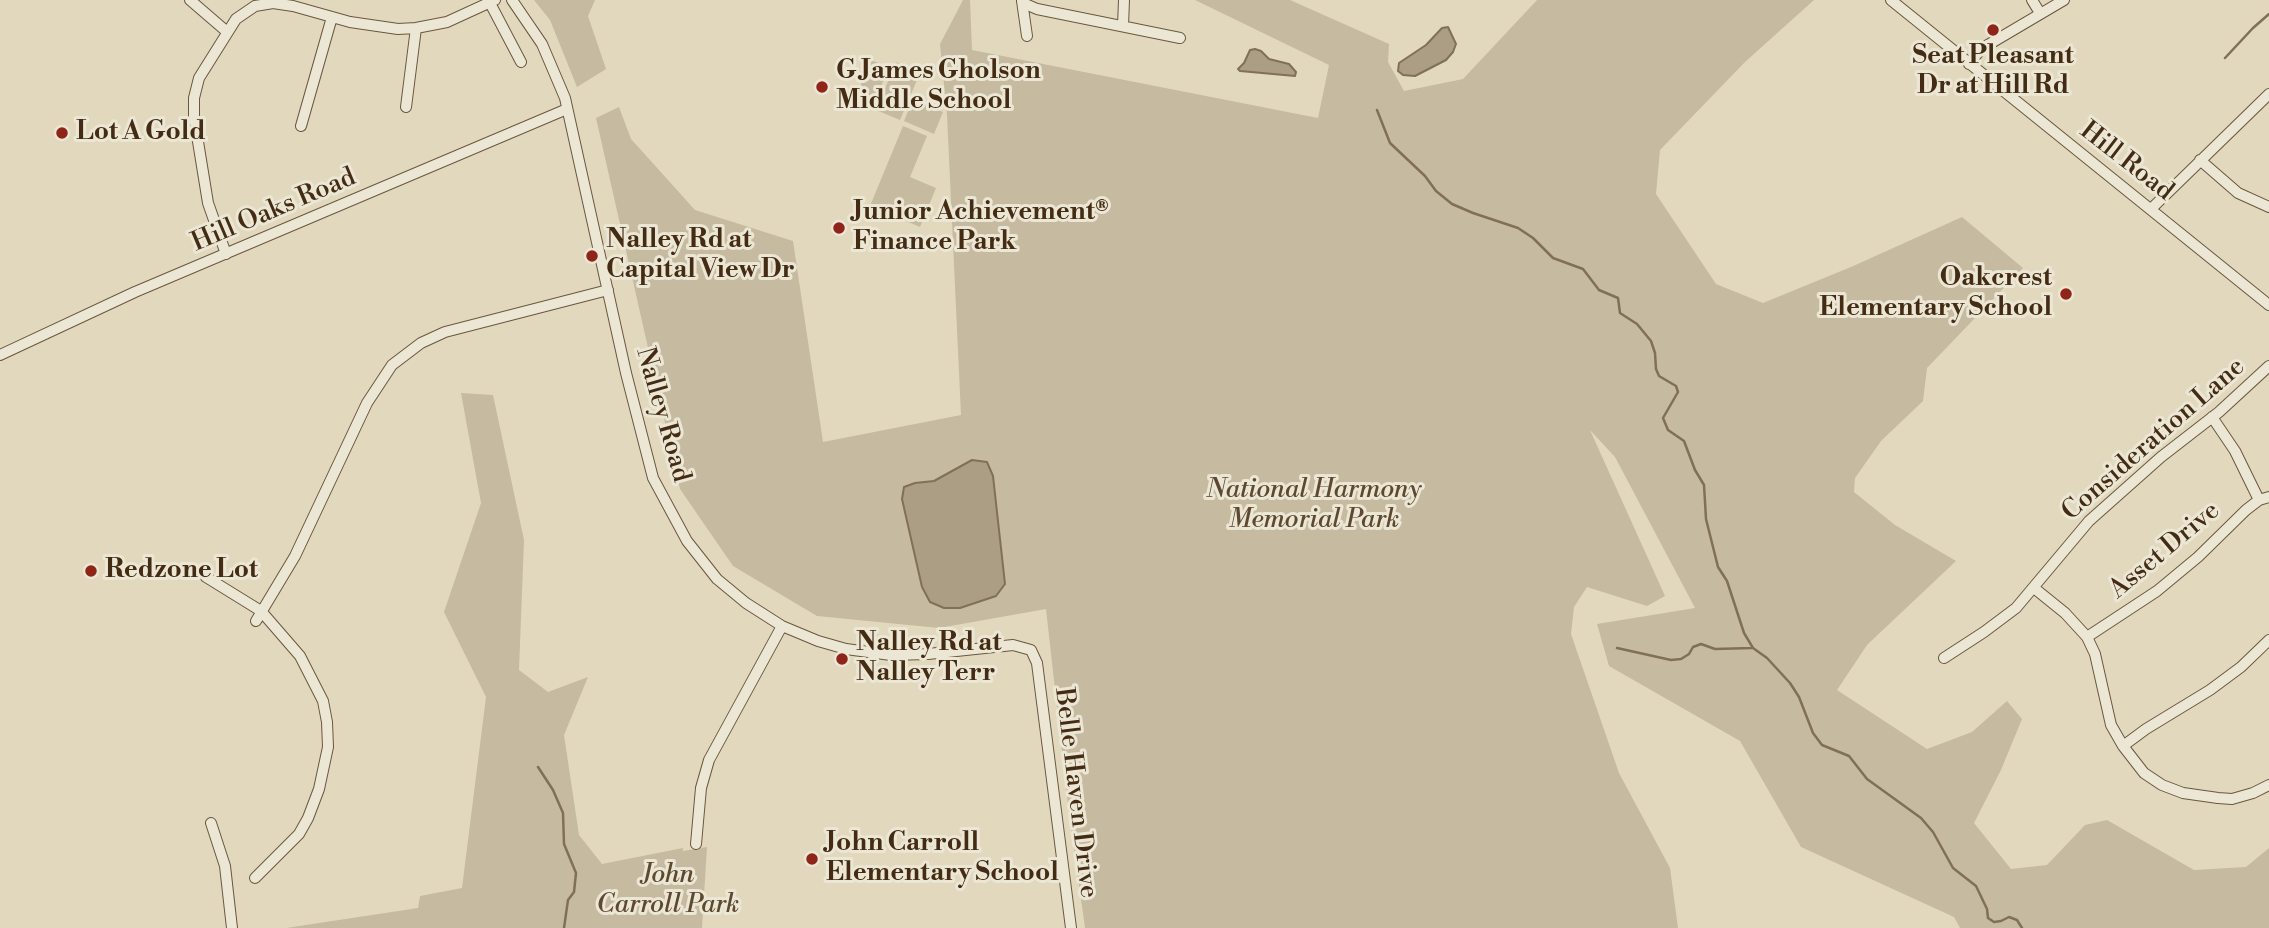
<!DOCTYPE html>
<html>
<head>
<meta charset="utf-8">
<style>
  body { margin:0 }
  canvas { display:block; background:#e1d8be }
</style>
</head>
<body>
<canvas width="2269" height="928"></canvas>
<script>
const context = document.querySelector('canvas').getContext('2d');
context.lineJoin = 'round';
function fill(path, color) { context.fillStyle = color; context.fill(path, 'evenodd'); }
const shape = rows => new Path2D(rows.map(r => 'M' + r).join(''));
function strokePath(path, color, width, dash) { context.strokeStyle = color; context.lineWidth = width; context.lineCap = dash ? 'butt' : 'round'; context.setLineDash(dash || []); context.stroke(path); }
function write(font, color, halo, rows, align = 'center') {
  context.font = font + ' "Libre Bodoni",serif'; context.lineWidth = 6; context.setLineDash([]); context.textBaseline = 'middle'; context.strokeStyle = halo; context.fillStyle = color; for (const [text, x, y, turn = 0] of rows) {
    context.save(); context.translate(x, y); context.rotate((+turn || 0) * Math.PI / 180); context.textAlign = isNaN(turn) ? turn : align; if (halo) context.strokeText(text, 0, 0); context.fillText(text, 0, 0); context.restore();
  }
}
const green = shape([
  [534,0,595,0,588,16,606,69,577,87,550,20],
  [963,0,970,0,972,50,1318,118,1329,65,1195,0,1290,0,1389,44,1388,62,1404,91,1463,79,1537,0,1814,0,1745,62,1660,150,1656,194,1716,284,1763,303,1851,267,1962,217,2023,268,1927,368,1923,401,1881,441,1855,478,1854,492,1895,525,1956,561,1867,645,1837,690,1927,749,1972,732,2007,701,2022,719,2001,770,1974,823,2011,869,2047,865,2085,825,2107,820,2194,870,2246,867,2269,848,2269,928,1960,928,1954,917,1801,847,1740,741,1609,666,1597,624,1695,608,1615,457,1590,430,1665,596,1647,606,1587,587,1574,607,1571,634,1619,773,1670,868,1678,928,1085,928,1069,814,1046,609,939,628,817,616,733,566,680,489,596,118,619,107,631,139,695,210,793,241,823,442,961,415,947,115,940,44],
  [871,60,889,67,872,108,854,101],
  [896,62,920,73,900,120,876,110],
  [913,99,943,112,934,134,904,121],
  [903,126,927,136,910,177,936,188,920,227,870,206],
  [461,393,493,395,524,540,519,670,548,692,588,677,564,735,579,835,602,864,683,848,683,851,707,847,702,928,286,928,418,908,420,896,462,888,486,697,444,612,481,503]
]);
const water = shape([
  [1448,27,1456,44,1453,52,1446,60,1415,76,1403,75,1398,71,1399,63,1426,45,1442,28,1448,27],
  [1255,49,1261,51,1269,59,1289,64,1296,72,1295,76,1240,71,1238,69,1244,63,1250,50,1255,49],
  [972,460,987,462,993,476,1005,584,996,596,960,608,944,608,930,602,922,587,902,499,904,487,915,483,934,481,972,460]
]);
const stream = shape([
  [2225,58,2253,28,2269,14],
  [1377,110,1390,143,1425,176,1436,191,1452,204,1473,213,1518,228,1533,238,1553,258,1583,269,1599,290,1618,298,1620,313,1637,324,1651,341,1655,353,1656,369,1659,376,1676,386,1678,392,1663,418,1668,430,1684,441,1695,470,1704,485,1706,519,1718,567,1727,581,1744,633,1753,648,1767,658,1790,683,1799,697,1813,733,1822,745,1849,756,1867,779,1921,818,1933,832,1953,868,1976,886,1987,909,1988,918,1994,922,2001,921,2009,917,2017,920,2022,928],
  [1617,648,1671,660,1681,659,1689,654,1693,647,1701,644,1715,649,1752,648],
  [538,767,553,790,563,813,564,844,576,873,574,892,568,900,564,928]
]);
const minor = shape([
  [190,0,226,31],
  [512,0,542,44,565,98,626,373,653,478,687,541,717,579,746,603,782,626,818,641,846,649,891,655,928,654,1013,645,1031,650,1037,663,1071,928],
  [1891,0,2269,305],
  [2032,0,2040,13],
  [1022,1,1027,36],
  [490,3,521,62],
  [1023,3,1037,9,1180,38],
  [1123,26,1124,0],
  [1969,64,1981,49,2064,0],
  [406,107,416,28],
  [301,126,332,17],
  [2200,160,2238,193,2269,207],
  [2152,208,2269,94],
  [226,254,208,203,194,117,194,98,199,78,236,19,255,6,273,3,293,6,350,22,398,29,416,28,447,22,495,0],
  [0,355,135,292,567,109],
  [2212,417,2235,451,2259,500],
  [206,577,261,611,300,656,323,701,327,722,328,747,319,789,308,818,299,834,255,878],
  [2034,588,2065,613,2087,637,2095,654,2111,725,2123,746,2144,773,2162,785,2183,793,2218,798,2232,799,2253,793,2269,785],
  [256,621,295,556,367,403,392,365,421,343,445,332,608,290],
  [2087,637,2157,591,2198,557,2246,510,2259,500,2269,497],
  [1944,658,1984,632,2016,608,2089,521,2161,457,2219,412,2269,366],
  [2123,746,2146,729,2210,690,2241,667,2269,640],
  [211,823,225,866,232,928],
  [696,844,701,788,709,760,782,626]
]);
const markers = [
  [1993,30,7,"#8f2418"],
  [822,87,7,"#8f2418"],
  [62,133,7,"#8f2418"],
  [839,228,7,"#8f2418"],
  [592,256,7,"#8f2418"],
  [2066,294,7,"#8f2418"],
  [91,571,7,"#8f2418"],
  [842,659,7,"#8f2418"],
  [812,859,7,"#8f2418"]
];
const poiNames = [
  ["Seat Pleasant",1993,57,"center"],
  ["Dr at Hill Rd",1993,87,"center"],
  ["G James Gholson",836,72],
  ["Middle School",836,102],
  ["Lot A Gold",76,133],
  ["Junior Achievement®",853,213],
  ["Finance Park",853,243],
  ["Nalley Rd at",606,241],
  ["Capital View Dr",606,271],
  ["Oakcrest",2052,279,"right"],
  ["Elementary School",2052,309,"right"],
  ["Redzone Lot",105,571],
  ["Nalley Rd at",856,644],
  ["Nalley Terr",856,674],
  ["John Carroll",826,844],
  ["Elementary School",826,874]
];
const streetNames = [
  ["Hill Road",2126,162,38],
  ["Hill Oaks Road",274,211,-23],
  ["Nalley Road",662,415,74],
  ["Consideration Lane",2154,440,-41],
  ["Asset Drive",2165,551,-40],
  ["Belle Haven Drive",1075,793,83]
];
const parkNames = [
  ["National Harmony",1314,491],
  ["Memorial Park",1314,521],
  ["John",668,876],
  ["Carroll Park",668,906]
];
fill(green, '#c6bba1');
fill(water, '#ab9e84');
strokePath(water, '#817057', 2);
strokePath(stream, '#817057', 2.5);
strokePath(minor, '#6a573e', 12);
strokePath(minor, '#ece6d5', 10);
for (const [x, y, r, color] of markers) { const dot = new Path2D(); dot.arc(x, y, r, 0, 2 * Math.PI); context.fillStyle = color; context.fill(dot); strokePath(dot, '#ece6d5', 2.5); }
write('bold 26px', '#432c13', '#ece6d5', poiNames, 'left');
write('26px', '#432c13', '#ece6d5', streetNames);
write('italic 26px', '#5d492f', '#ece6d5', parkNames);
</script>
</body>
</html>
